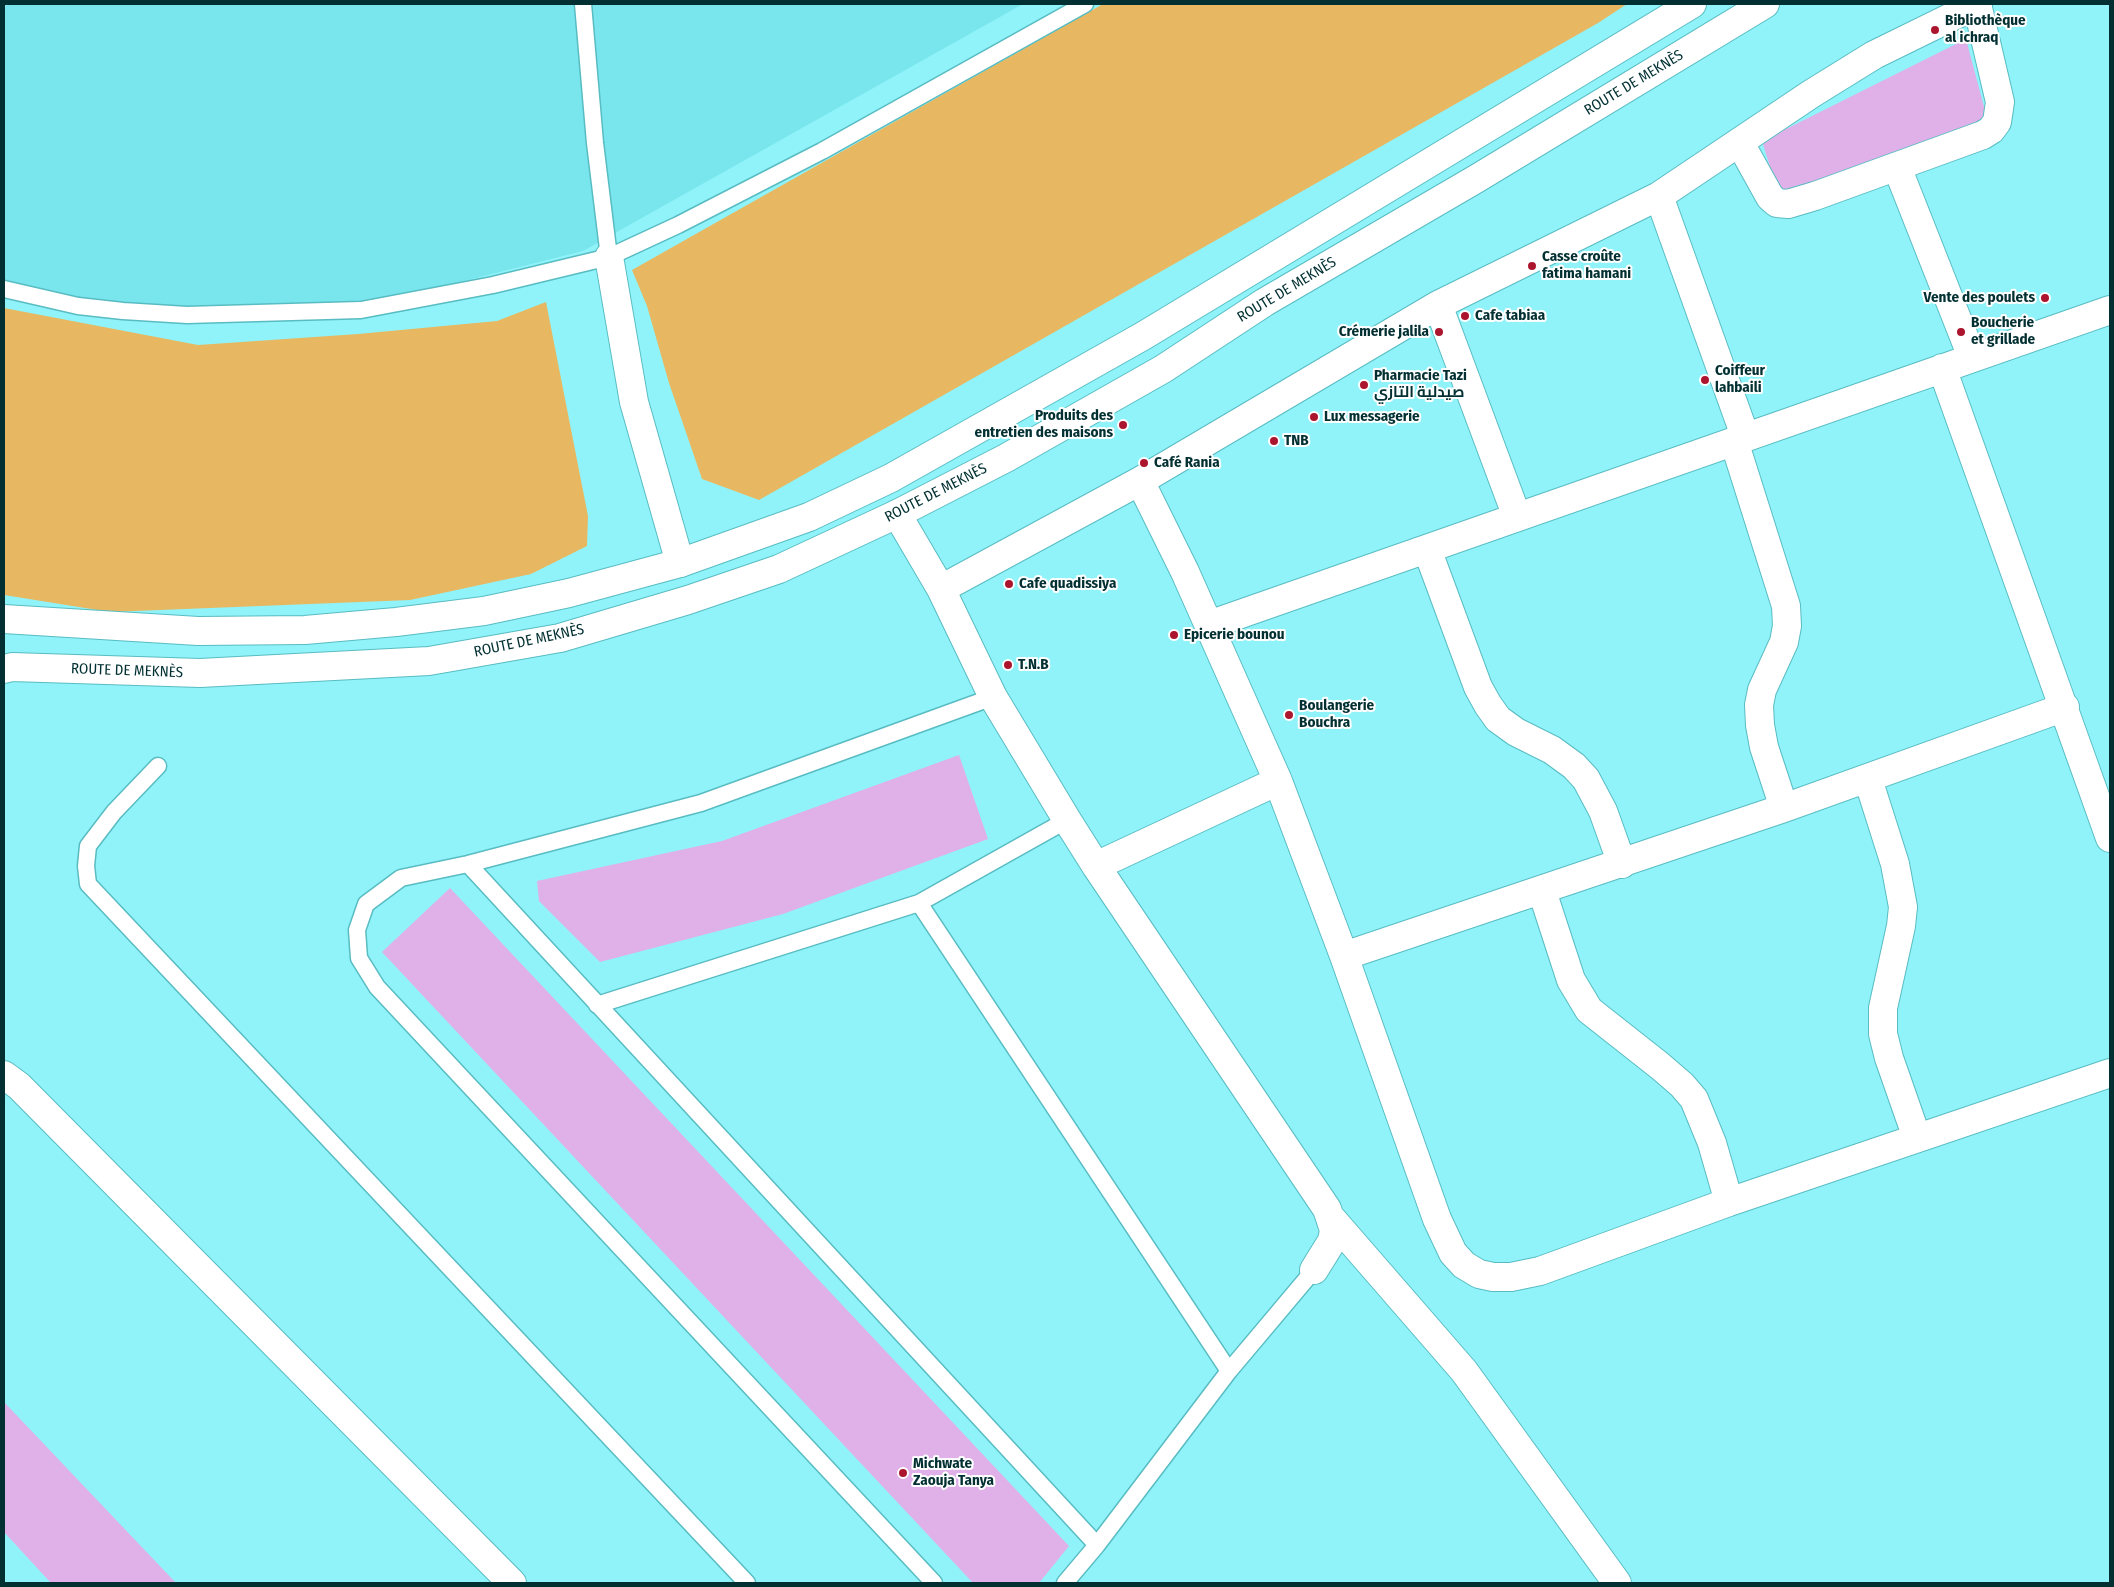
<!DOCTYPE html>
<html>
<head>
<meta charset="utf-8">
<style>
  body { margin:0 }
  #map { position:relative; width:2114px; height:1587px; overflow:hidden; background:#90f3f9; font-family:"Fira Sans Condensed",sans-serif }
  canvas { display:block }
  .frame { position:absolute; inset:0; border:5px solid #023032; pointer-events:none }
</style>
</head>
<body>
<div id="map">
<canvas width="2114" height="1587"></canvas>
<div class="frame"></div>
</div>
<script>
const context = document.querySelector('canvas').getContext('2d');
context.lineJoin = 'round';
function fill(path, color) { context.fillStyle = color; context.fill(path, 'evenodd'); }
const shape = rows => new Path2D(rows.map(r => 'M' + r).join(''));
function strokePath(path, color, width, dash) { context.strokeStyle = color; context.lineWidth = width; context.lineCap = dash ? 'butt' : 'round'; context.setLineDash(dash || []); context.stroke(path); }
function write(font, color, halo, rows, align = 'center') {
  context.font = font + ' "Fira Sans Condensed",Cairo,sans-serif'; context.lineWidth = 4; context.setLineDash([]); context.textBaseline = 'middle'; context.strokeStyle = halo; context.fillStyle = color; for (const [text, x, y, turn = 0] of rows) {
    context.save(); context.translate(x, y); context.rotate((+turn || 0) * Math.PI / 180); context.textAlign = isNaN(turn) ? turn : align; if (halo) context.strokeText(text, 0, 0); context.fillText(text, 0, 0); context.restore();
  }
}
const built = shape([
  [4,4,1023,4,583,251,365,306,124,308,4,283]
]);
const green = shape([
  [1103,4,1627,4,1598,23,759,500,702,479,669,383,647,306,632,270],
  [546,302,588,516,587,546,531,574,410,600,110,612,4,595,4,308,198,345,358,334,497,321]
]);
const building = shape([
  [1966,39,1987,118,1779,196,1762,141],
  [959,755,988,839,783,914,600,962,539,901,537,881,722,841],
  [450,888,1069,1546,1039,1583,973,1583,382,952],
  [4,1402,176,1583,51,1583,4,1532]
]);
const service = shape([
  [583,4,595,143,609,257],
  [4,289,78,306,123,311,187,315,361,310,493,285,609,257,678,225,822,151,1085,4],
  [158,766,114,812,88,846,86,866,88,884,747,1583],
  [468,864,1097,1545],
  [919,903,1229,1371],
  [597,1005,919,903,1067,820],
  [934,1583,377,987,359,958,357,930,366,904,401,878,468,864,701,803,993,697],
  [1065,1583,1097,1545,1229,1371,1314,1270]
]);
const minor = shape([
  [1740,143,1770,197,1777,203,1788,204,1815,196,1983,135,1991,130,1997,122,2000,102,1977,4],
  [1897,167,1972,357],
  [1659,196,1745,436],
  [609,257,634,402,680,563],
  [1438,305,1517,517],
  [1942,368,2110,838],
  [1734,441,1786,606,1787,626,1784,642,1762,690,1759,705,1760,725,1764,747,1784,808],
  [1140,481,1185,572,1278,781,1344,956,1437,1219,1453,1253,1464,1265,1479,1274,1493,1277,1511,1277,1540,1271,1729,1202,2110,1073],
  [897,514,941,589,993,697,1067,820,1096,866,1327,1209,1334,1230,1332,1241,1314,1270],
  [1427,549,1478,687,1488,705,1498,719,1516,732,1552,750,1574,766,1586,779,1603,811,1622,864],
  [941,589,1140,481,1438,305,1659,196,1811,94,1874,55,1978,4],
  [1209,625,2110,310],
  [1868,779,1895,864,1903,907,1901,926,1883,1008,1883,1034,1889,1058,1917,1138],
  [1096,866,1278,781],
  [1542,891,1571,980,1589,1010,1660,1066,1682,1085,1694,1099,1712,1143,1729,1202],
  [1344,956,1784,808,2065,707],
  [1332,1219,1464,1371,1617,1583]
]);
const secondary = shape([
  [4,1075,19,1086,512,1583]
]);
const primary = shape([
  [4,619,198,631,305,630,396,622,484,611,569,593,680,563,809,517,891,478,1143,336,1692,4],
  [4,669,12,667,200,673,429,661,560,638,688,600,779,569,897,514,1006,458,1163,369,1265,302,1476,179,1765,4]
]);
const markers = [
  [1935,30,5,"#ab152d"],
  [1532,266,5,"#ab152d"],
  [2045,298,5,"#ab152d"],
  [1465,316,5,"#ab152d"],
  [1439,332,5,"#ab152d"],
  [1961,332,5,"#ab152d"],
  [1705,380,5,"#ab152d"],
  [1364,385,5,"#ab152d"],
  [1314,417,5,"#ab152d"],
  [1123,425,5,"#ab152d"],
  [1274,441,5,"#ab152d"],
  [1144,463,5,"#ab152d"],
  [1009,584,5,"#ab152d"],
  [1174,635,5,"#ab152d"],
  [1008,665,5,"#ab152d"],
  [1289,715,5,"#ab152d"],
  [903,1473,5,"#ab152d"]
];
const poiNames = [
  ["Bibliothèque",1945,21],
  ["al ichraq",1945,38],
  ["Casse croûte",1542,257],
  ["fatima hamani",1542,274],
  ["Vente des poulets",2035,298,"right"],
  ["Cafe tabiaa",1475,316],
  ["Boucherie",1971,323],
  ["et grillade",1971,340],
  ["Crémerie jalila",1429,332,"right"],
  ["Coiffeur",1715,371],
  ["lahbaili",1715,388],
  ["Pharmacie Tazi",1374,376],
  ["صيدلية التازي",1374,393],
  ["Produits des",1113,416,"right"],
  ["entretien des maisons",1113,433,"right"],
  ["Lux messagerie",1324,417],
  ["TNB",1284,441],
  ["Café Rania",1154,463],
  ["Cafe quadissiya",1019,584],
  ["Epicerie bounou",1184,635],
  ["T.N.B",1018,665],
  ["Boulangerie",1299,706],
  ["Bouchra",1299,723],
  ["Michwate",913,1464],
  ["Zaouja Tanya",913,1481]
];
const streetNames = [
  ["ROUTE DE MEKNÈS",1634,83,-31],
  ["ROUTE DE MEKNÈS",1287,290,-31],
  ["ROUTE DE MEKNÈS",936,493,-27],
  ["ROUTE DE MEKNÈS",529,641,-12],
  ["ROUTE DE MEKNÈS",127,671,2]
];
fill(built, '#79e6ed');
fill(green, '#e7b861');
fill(building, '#e0b0e9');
strokePath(service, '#58bcc2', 19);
strokePath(minor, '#58bcc2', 30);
strokePath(secondary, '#58bcc2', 30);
strokePath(primary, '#58bcc2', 30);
strokePath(service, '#fff', 16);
strokePath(minor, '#fff', 28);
strokePath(secondary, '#fff', 28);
strokePath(primary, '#fff', 28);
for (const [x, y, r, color] of markers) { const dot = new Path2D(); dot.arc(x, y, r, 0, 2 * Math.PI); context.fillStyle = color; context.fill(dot); strokePath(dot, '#fff', 2); }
write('bold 15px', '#023032', '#fff', poiNames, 'left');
write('15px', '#023032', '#fff', streetNames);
</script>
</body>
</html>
